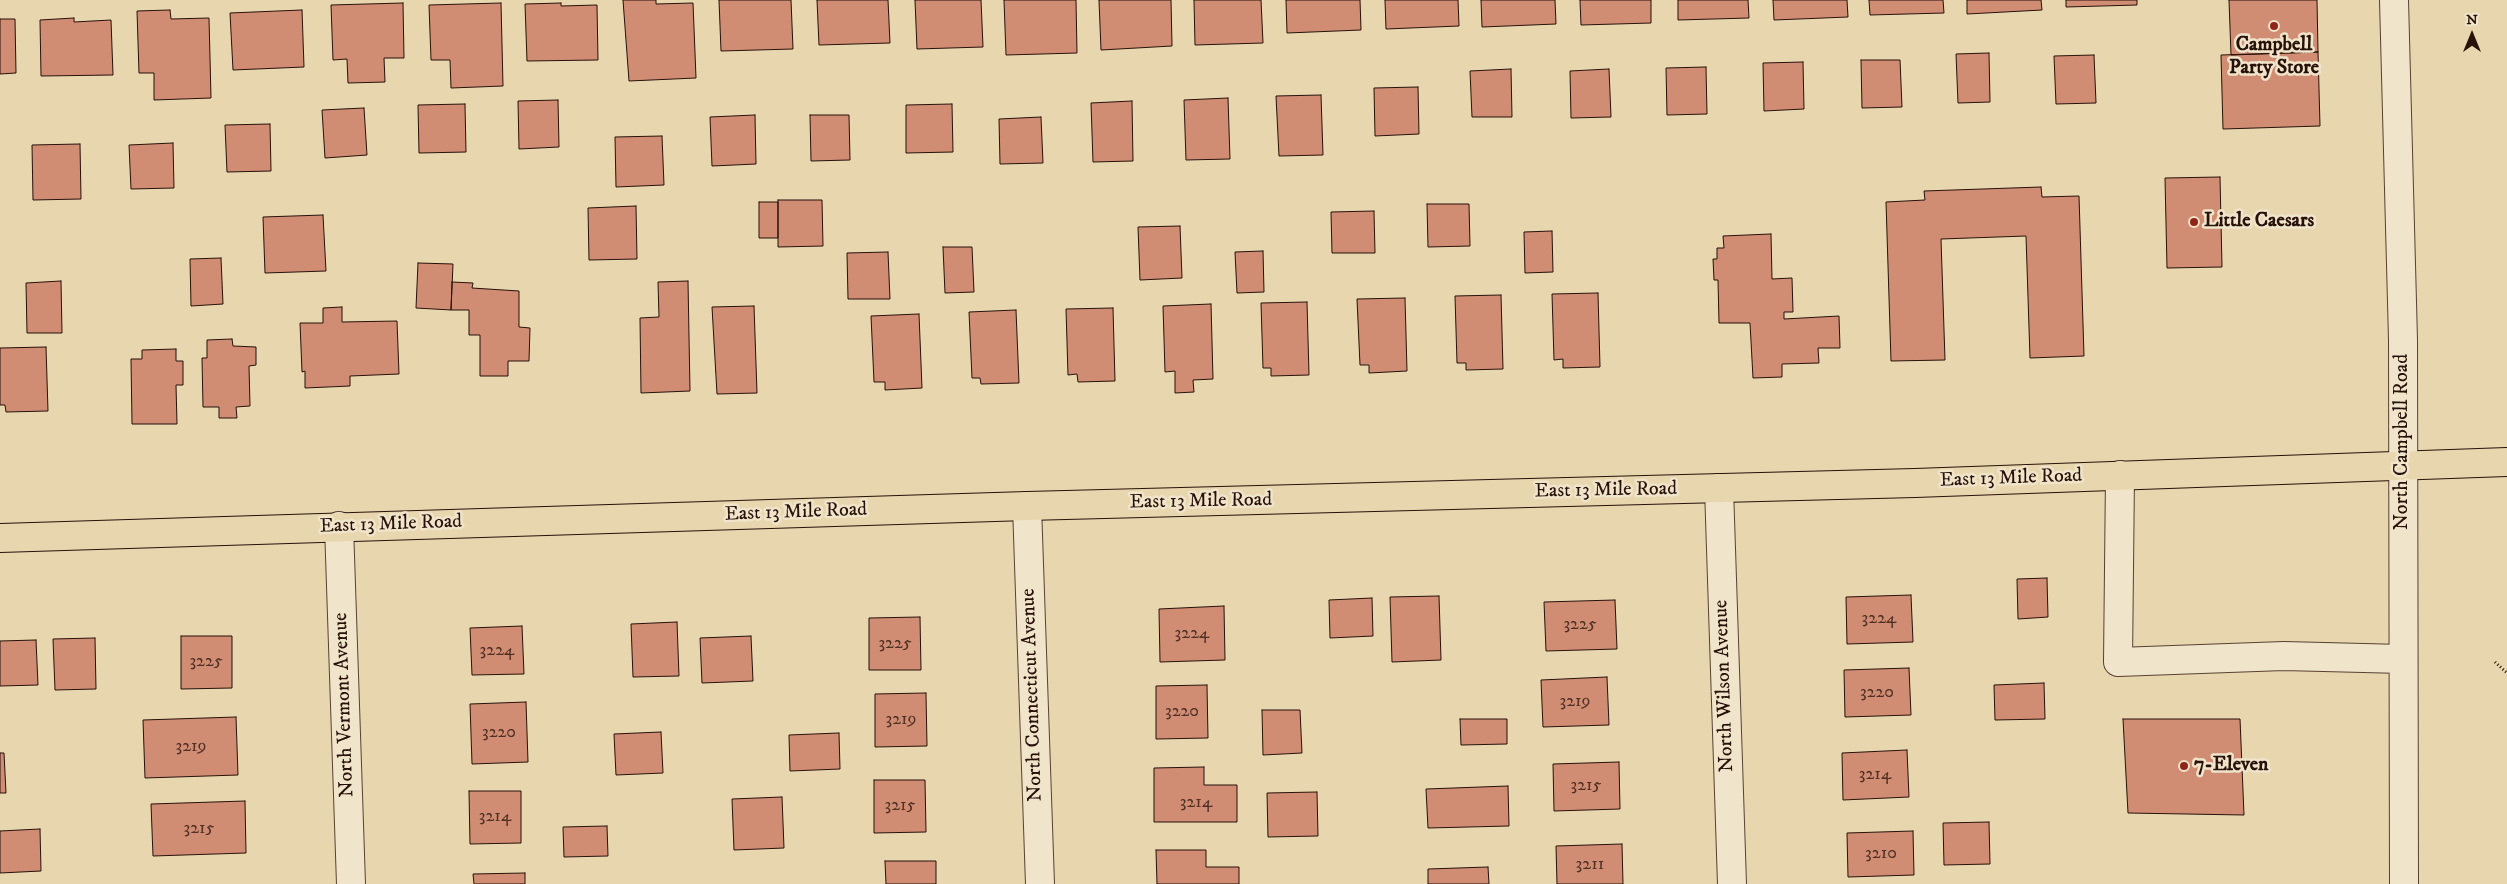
<!DOCTYPE html>
<html>
<head>
<meta charset="utf-8">
<style>
  body { margin:0 }
  #map { position:relative; width:2507px; height:884px; overflow:hidden; background:#e8d6ae; font-family:"IM FELL DW Pica",serif }
  canvas { display:block }
  .north { position:absolute; left:2447px; top:10px; width:50px; height:50px; -webkit-text-stroke:4px #f0e4ca; paint-order:stroke; rotate:0deg; font-size:14px; font-weight:700; line-height:20px; text-align:center; color:#271109 }
  .north::after { content:''; display:block; margin:auto; width:18px; height:22px; background:#271109; clip-path:polygon(50% 0,100% 100%,50% 72%,0 100%) }
</style>
</head>
<body>
<div id="map">
<canvas width="2507" height="884"></canvas>
<div class="north">N</div>
</div>
<script>
const context = document.querySelector('canvas').getContext('2d');
context.lineJoin = 'round';
function fill(path, color) { context.fillStyle = color; context.fill(path, 'evenodd'); }
const shape = rows => new Path2D(rows.map(r => 'M' + r).join(''));
function strokePath(path, color, width, dash) { context.strokeStyle = color; context.lineWidth = width; context.lineCap = dash ? 'butt' : 'round'; context.setLineDash(dash || []); context.stroke(path); }
function write(font, color, halo, rows, align = 'center') {
  context.font = font + ' "IM FELL DW Pica",serif'; context.lineWidth = 5; context.setLineDash([]); context.textBaseline = 'middle'; context.strokeStyle = halo; context.fillStyle = color; for (const [text, x, y, turn = 0] of rows) {
    context.save(); context.translate(x, y); context.rotate((+turn || 0) * Math.PI / 180); context.textAlign = isNaN(turn) ? turn : align; if (halo) context.strokeText(text, 0, 0); context.fillText(text, 0, 0); context.restore();
  }
}
const building = shape([
  [623,0,656,0,656,4,693,3,696,78,629,81,623,0],
  [719,0,791,0,793,49,721,51,719,0],
  [817,0,888,0,890,43,819,45,817,0],
  [915,0,981,0,983,47,917,49,915,0],
  [1004,0,1076,0,1077,53,1006,55,1004,0],
  [1099,0,1171,0,1172,46,1101,50,1099,0],
  [1194,0,1261,0,1263,43,1195,45,1194,0],
  [1286,0,1360,0,1361,30,1287,33,1286,0],
  [1385,0,1458,0,1459,26,1386,29,1385,0],
  [1481,0,1555,0,1556,24,1482,27,1481,0],
  [1580,0,1651,0,1651,23,1581,25,1580,0],
  [1678,0,1748,0,1749,18,1678,20,1678,0],
  [1773,0,1847,0,1848,17,1774,20,1773,0],
  [1869,0,1943,0,1944,13,1870,15,1869,0],
  [1967,0,2041,0,2042,10,1967,14,1967,0],
  [2066,0,2137,0,2137,5,2066,7,2066,0],
  [2229,0,2317,0,2318,52,2231,55,2229,0],
  [403,3,404,58,384,58,385,82,348,83,347,59,333,60,331,5,403,3],
  [501,3,503,86,451,88,450,60,431,60,429,5,501,3],
  [561,3,561,6,597,5,598,60,527,61,525,4,561,3],
  [170,10,171,19,209,18,211,98,154,100,154,73,139,73,137,11,170,10],
  [302,10,304,67,233,70,230,13,302,10],
  [74,18,74,22,111,20,113,75,41,76,40,20,74,18],
  [0,19,15,19,16,73,0,74,0,19],
  [2318,52,2320,126,2223,129,2221,55,2318,52],
  [1989,53,1990,102,1958,103,1956,54,1989,53],
  [2094,55,2096,103,2056,104,2054,56,2094,55],
  [1861,60,1900,60,1902,107,1862,108,1861,60],
  [1803,62,1804,109,1764,111,1763,63,1803,62],
  [1706,67,1707,114,1667,115,1666,68,1706,67],
  [1511,69,1512,117,1472,117,1470,71,1511,69],
  [1609,69,1611,117,1571,118,1570,71,1609,69],
  [1418,87,1419,134,1375,136,1374,88,1418,87],
  [1321,95,1323,155,1279,156,1276,96,1321,95],
  [1228,98,1230,159,1186,160,1184,100,1228,98],
  [558,100,559,147,519,149,518,101,558,100],
  [1132,101,1133,161,1093,162,1091,103,1132,101],
  [465,104,466,152,419,153,418,105,465,104],
  [952,104,953,152,906,153,906,105,952,104],
  [364,108,367,155,325,158,322,110,364,108],
  [755,115,756,164,712,166,710,117,755,115],
  [810,115,849,115,850,160,811,161,810,115],
  [1041,117,1043,163,1000,164,999,119,1041,117],
  [270,124,271,171,227,172,225,125,270,124],
  [662,136,664,185,616,187,615,137,662,136],
  [173,143,174,188,131,189,129,145,173,143],
  [80,144,81,199,33,200,32,145,80,144],
  [2220,177,2222,267,2167,268,2165,178,2220,177],
  [2041,187,2042,197,2079,196,2084,356,2030,358,2026,236,1941,239,1945,360,1891,361,1886,202,1925,200,1924,191,2041,187],
  [778,200,822,200,823,246,778,247,778,200],
  [759,202,778,202,778,238,759,238,759,202],
  [1427,204,1469,204,1470,246,1428,247,1427,204],
  [636,206,637,259,589,260,588,208,636,206],
  [1374,211,1375,253,1332,253,1331,212,1374,211],
  [323,215,326,271,265,273,263,217,323,215],
  [1180,226,1182,278,1140,280,1138,227,1180,226],
  [1552,231,1553,272,1525,273,1524,232,1552,231],
  [1771,234,1772,279,1792,278,1793,312,1784,312,1784,319,1839,316,1840,348,1818,348,1819,363,1782,364,1782,377,1753,378,1750,323,1719,323,1718,280,1714,280,1713,259,1717,259,1717,248,1724,248,1723,236,1771,234],
  [943,247,972,247,974,292,945,293,943,247],
  [1263,251,1264,292,1237,293,1235,252,1263,251],
  [888,252,890,299,848,299,847,253,888,252],
  [221,258,223,304,191,306,190,259,221,258],
  [418,263,453,264,451,310,416,308,418,263],
  [61,281,62,333,27,333,26,283,61,281],
  [688,281,690,391,641,393,640,318,659,317,658,282,688,281],
  [452,282,473,283,472,288,519,291,519,327,530,328,529,361,508,361,508,376,480,376,480,335,469,335,469,310,451,310,452,282],
  [1598,293,1600,367,1563,368,1563,359,1554,360,1552,294,1598,293],
  [1501,295,1503,369,1466,370,1466,363,1457,363,1455,296,1501,295],
  [1405,298,1407,371,1369,373,1369,365,1360,365,1357,299,1405,298],
  [1307,302,1309,375,1271,376,1271,368,1263,368,1261,303,1307,302],
  [1211,304,1213,379,1193,380,1194,392,1175,393,1175,371,1165,372,1163,306,1211,304],
  [754,306,757,393,717,394,712,307,754,306],
  [342,307,342,322,397,321,399,374,350,376,350,386,305,388,305,371,302,372,300,323,323,323,323,308,342,307],
  [1113,308,1115,381,1078,382,1077,374,1068,375,1066,309,1113,308],
  [1016,310,1019,383,981,384,980,378,972,378,969,312,1016,310],
  [919,314,922,388,885,390,885,382,874,382,871,316,919,314],
  [232,339,233,346,256,347,256,365,249,366,250,406,236,407,237,418,219,418,219,407,203,407,202,358,207,358,207,340,232,339],
  [46,347,48,411,6,412,5,405,0,405,0,348,46,347],
  [176,349,176,361,183,361,183,385,176,385,177,424,132,424,131,359,142,359,142,350,176,349],
  [2047,578,2048,617,2018,619,2017,579,2047,578],
  [1911,595,1913,642,1847,644,1846,597,1911,595],
  [1439,596,1441,660,1392,662,1390,597,1439,596],
  [1372,598,1373,636,1330,638,1329,600,1372,598],
  [1615,600,1617,649,1546,651,1544,602,1615,600],
  [1224,606,1225,660,1160,662,1159,609,1224,606],
  [920,617,921,670,869,670,869,618,920,617],
  [677,622,679,676,633,677,631,624,677,622],
  [522,626,524,674,472,675,470,628,522,626],
  [181,636,232,636,232,688,181,689,181,636],
  [751,636,753,681,702,683,700,638,751,636],
  [95,638,96,689,55,690,53,639,95,638],
  [36,640,38,685,0,686,0,641,36,640],
  [1909,668,1911,715,1845,717,1844,670,1909,668],
  [1607,677,1609,725,1543,727,1541,680,1607,677],
  [2044,683,2045,719,1995,720,1994,685,2044,683],
  [1207,685,1208,738,1156,739,1156,686,1207,685],
  [926,693,927,746,875,747,875,694,926,693],
  [526,702,528,762,472,764,470,704,526,702],
  [1262,710,1300,710,1302,753,1263,755,1262,710],
  [236,717,238,775,145,778,143,720,236,717],
  [1460,719,1507,719,1507,744,1461,745,1460,719],
  [2123,719,2240,719,2244,815,2128,813,2123,719],
  [661,732,663,773,616,775,614,734,661,732],
  [839,733,840,769,790,771,789,735,839,733],
  [1907,750,1909,797,1843,800,1842,753,1907,750],
  [0,753,4,753,6,793,0,793,0,753],
  [1619,762,1620,809,1554,811,1553,764,1619,762],
  [1204,767,1204,785,1237,785,1237,822,1154,822,1154,768,1204,767],
  [874,780,925,780,926,832,874,833,874,780],
  [1508,786,1509,826,1428,828,1426,789,1508,786],
  [469,791,521,791,521,843,470,844,469,791],
  [1317,792,1318,836,1268,837,1267,793,1317,792],
  [782,797,784,848,734,850,732,799,782,797],
  [245,801,246,853,153,856,151,804,245,801],
  [1989,822,1990,864,1944,865,1943,823,1989,822],
  [607,826,608,856,564,857,563,827,607,826],
  [40,829,41,871,0,873,0,831,40,829],
  [1913,831,1914,875,1848,877,1847,833,1913,831],
  [1622,844,1623,884,1557,884,1556,846,1622,844],
  [1156,850,1206,850,1206,867,1239,867,1239,884,1157,884,1156,850],
  [885,861,936,861,936,884,886,884,885,861],
  [1488,867,1489,884,1428,884,1428,869,1488,867],
  [525,873,525,884,474,884,473,874,525,873]
]);
const path = shape([
  [2495,662,2507,673]
]);
const minor = shape([
  [2394,0,2403,340,2404,884],
  [2120,475,2118,662,2284,656,2403,659],
  [1719,488,1732,884],
  [1027,506,1040,884],
  [339,526,351,884]
]);
const major = shape([
  [0,538,1027,506,1915,483,2507,462]
]);
const markers = [
  [2274,26,5,"#8f2418"],
  [2194,222,5,"#8f2418"],
  [2184,766,5,"#8f2418"]
];
const numberNames = [
  ["3224",1879,619],
  ["3225",1580,625],
  ["3224",1192,634],
  ["3225",895,644],
  ["3224",497,651],
  ["3225",206,662],
  ["3220",1877,693],
  ["3219",1575,702],
  ["3220",1182,712],
  ["3219",901,720],
  ["3220",499,733],
  ["3219",191,747],
  ["3214",1875,775],
  ["3215",1586,786],
  ["3214",1196,803],
  ["3215",900,806],
  ["3214",495,817],
  ["3215",199,829],
  ["3210",1881,854],
  ["3211",1590,865]
];
const poiNames = [
  ["Campbell",2274,46,"center"],
  ["Party Store",2274,69,"center"],
  ["Little Caesars",2204,222],
  ["7-Eleven",2194,766]
];
const streetNames = [
  ["North Campbell Road",2403,442,-90],
  ["East 13 Mile Road",2011,479,-2],
  ["East 13 Mile Road",1606,491,-1],
  ["East 13 Mile Road",1201,502,-1],
  ["East 13 Mile Road",796,513,-2],
  ["East 13 Mile Road",391,525,-2],
  ["North Wilson Avenue",1725,686,-92],
  ["North Connecticut Avenue",1033,695,-92],
  ["North Vermont Avenue",345,705,-92]
];
fill(building, '#d08d73');
strokePath(building, '#271109', 1);
strokePath(minor, '#574232', 30);
strokePath(major, '#271109', 30);
strokePath(path, '#271109', 3, [1, 2.5]);
strokePath(minor, '#f0e4ca', 28);
strokePath(major, '#e8d6ae', 28);
for (const [x, y, r, color] of markers) { const dot = new Path2D(); dot.arc(x, y, r, 0, 2 * Math.PI); context.fillStyle = color; context.fill(dot); strokePath(dot, '#f0e4ca', 2); }
write('18px', '#513024', null, numberNames);
write('bold 20px', '#271109', '#f0e4ca', poiNames, 'left');
write('20px', '#271109', '#f0e4ca', streetNames);
</script>
</body>
</html>
